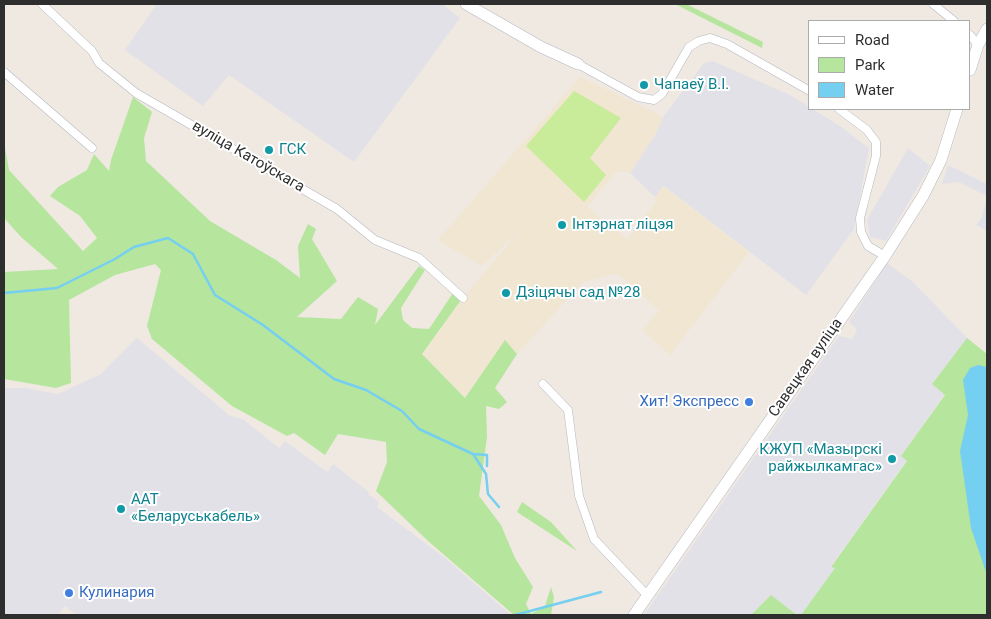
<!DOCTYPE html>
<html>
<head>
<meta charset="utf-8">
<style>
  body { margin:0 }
  #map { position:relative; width:991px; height:619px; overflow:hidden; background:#efe9e1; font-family:Roboto,sans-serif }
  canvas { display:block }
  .frame { position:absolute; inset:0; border:5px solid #2e2e2e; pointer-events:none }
  .legend { position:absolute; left:808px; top:20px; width:162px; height:90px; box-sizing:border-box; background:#fff; border:1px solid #ababab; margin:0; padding:6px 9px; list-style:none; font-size:15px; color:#2e2e2e }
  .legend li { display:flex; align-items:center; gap:10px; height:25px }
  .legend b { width:25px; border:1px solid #ababab }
</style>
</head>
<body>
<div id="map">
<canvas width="991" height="619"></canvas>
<div class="frame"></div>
<ul class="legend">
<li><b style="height:6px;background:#fff"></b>Road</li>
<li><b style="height:14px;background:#b6e59e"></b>Park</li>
<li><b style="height:14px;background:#75cff0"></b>Water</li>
</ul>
</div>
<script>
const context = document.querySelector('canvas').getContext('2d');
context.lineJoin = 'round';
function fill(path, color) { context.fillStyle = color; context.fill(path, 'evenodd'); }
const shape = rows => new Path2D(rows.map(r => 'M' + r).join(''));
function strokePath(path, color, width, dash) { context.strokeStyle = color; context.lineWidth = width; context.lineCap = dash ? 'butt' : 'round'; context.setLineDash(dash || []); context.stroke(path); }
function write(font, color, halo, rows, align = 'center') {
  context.font = font + ' Roboto,sans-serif'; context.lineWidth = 4; context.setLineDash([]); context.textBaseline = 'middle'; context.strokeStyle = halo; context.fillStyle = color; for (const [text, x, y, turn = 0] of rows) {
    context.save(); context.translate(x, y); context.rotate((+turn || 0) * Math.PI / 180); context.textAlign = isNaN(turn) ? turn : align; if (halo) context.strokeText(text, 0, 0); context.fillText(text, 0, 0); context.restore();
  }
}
const industrial = shape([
  [157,4,442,4,460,18,354,162,229,75,203,106,125,50],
  [713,61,790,95,840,126,869,148,854,229,806,295,664,186,655,197,630,173,656,133,663,117,704,63],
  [908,148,930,166,886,241,870,237,867,220],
  [948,165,987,184,987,196,959,182,942,184],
  [987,197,987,231,976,225,982,217],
  [887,263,913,282,967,338,932,384,945,394,901,456,907,460,831,566,835,568,801,615,797,615,771,595,751,615,644,615,839,336,852,339,857,330,849,322],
  [137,338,229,415,244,420,279,448,285,441,327,472,333,464,369,492,368,494,379,502,377,507,445,558,511,615,76,615,65,606,58,615,4,615,4,388,26,388,58,394,101,374]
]);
const education = shape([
  [580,77,663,117,656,133,630,173,617,171,587,207,627,239,656,202,655,197,663,186,749,252,670,355,642,330,659,311,621,276,614,274,583,282,517,354,505,341,465,397,422,354,463,298,522,228,482,266,438,240]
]);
const green = shape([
  [675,4,686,4,763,42,762,48],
  [133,97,152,112,144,138,146,161,210,221,276,260,300,278,298,246,308,224,316,229,312,239,337,281,297,317,341,319,358,297,378,309,375,325,419,266,425,270,401,308,403,320,412,328,429,329,453,293,461,300,422,354,465,398,505,340,517,354,495,388,507,402,499,409,486,406,487,437,479,496,501,525,515,558,533,587,526,604,531,614,545,606,551,587,554,597,551,615,514,615,428,541,376,491,387,462,386,442,338,434,325,455,294,433,287,436,232,406,152,339,147,326,161,270,155,264,115,275,69,300,71,383,56,388,4,379,4,272,58,269,21,237,4,218,4,142,9,170,83,251,97,238,80,216,50,196,58,187,87,170,94,154,109,171,111,160],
  [967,338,987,354,987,615,801,615,835,568,831,567,907,461,901,456,945,395,932,384],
  [522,502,551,522,577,551,517,512],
  [771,595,797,615,751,615]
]);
const pitch = shape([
  [574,91,621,118,590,158,606,175,584,202,526,146]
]);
const water = shape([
  [978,365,987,367,987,575,971,528,960,451,968,415,963,380,970,368]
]);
const stream = shape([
  [4,293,57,288,115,259,134,247,168,238,193,254,215,295,263,325,334,379,366,390,402,411,419,429,473,454,486,474,488,494,499,507],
  [473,454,487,455,487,466],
  [515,615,601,592]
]);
const street = shape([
  [42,4,92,51,99,63,136,93,337,209,375,240,419,258,463,298],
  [933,4,954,21],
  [970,35,978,45],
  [578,64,638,97,654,100,662,94,689,47,699,41,710,38,727,44,810,91],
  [4,72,92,148],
  [839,109,867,130,876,142,876,156,860,218,861,232,868,246,885,256],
  [543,384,568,410,579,496,594,539,647,595]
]);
const secondary = shape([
  [466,4,541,47,578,64],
  [970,70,978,45,987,29],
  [634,615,885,256,923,196,941,160,957,109]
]);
const markers = [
  [644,85,5,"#0f9aa8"],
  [269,150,5,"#0f9aa8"],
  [562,225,5,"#0f9aa8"],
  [506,293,5,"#0f9aa8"],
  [749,402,5,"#3f7fe0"],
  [892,459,5,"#0f9aa8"],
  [121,509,5,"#0f9aa8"],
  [69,593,5,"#3f7fe0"]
];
const cultureNames = [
  ["Чапаеў В.І.",654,85],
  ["ГСК",279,150],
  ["Інтэрнат ліцэя",572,225],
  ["Дзіцячы сад №28",516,293],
  ["КЖУП «Мазырскі",882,450,"right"],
  ["райжылкамгас»",882,467,"right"],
  ["ААТ",131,500],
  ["«Беларуськабель»",131,517]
];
const streetNames = [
  ["вуліца Катоўскага",248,157,30],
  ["Савецкая вуліца",806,368,-55]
];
const shopNames = [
  ["Хит! Экспресс",739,402],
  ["Кулинария",79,593,"left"]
];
fill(industrial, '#e3e1e8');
fill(education, '#f0e6d1');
fill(green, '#b6e59e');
fill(pitch, '#c9ec9a');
fill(water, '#75cff0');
strokePath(stream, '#75cff0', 2.5);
strokePath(street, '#b4b7c1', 9);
strokePath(secondary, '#b4b7c1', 12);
strokePath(street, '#fff', 8);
strokePath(secondary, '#fff', 11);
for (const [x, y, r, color] of markers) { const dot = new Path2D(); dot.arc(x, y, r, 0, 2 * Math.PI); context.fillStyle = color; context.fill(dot); strokePath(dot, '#fff', 2); }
write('15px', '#0d838f', '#fff', cultureNames, 'left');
write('15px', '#2e2e2e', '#fff', streetNames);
write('15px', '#366cbe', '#fff', shopNames, 'right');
</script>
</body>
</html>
